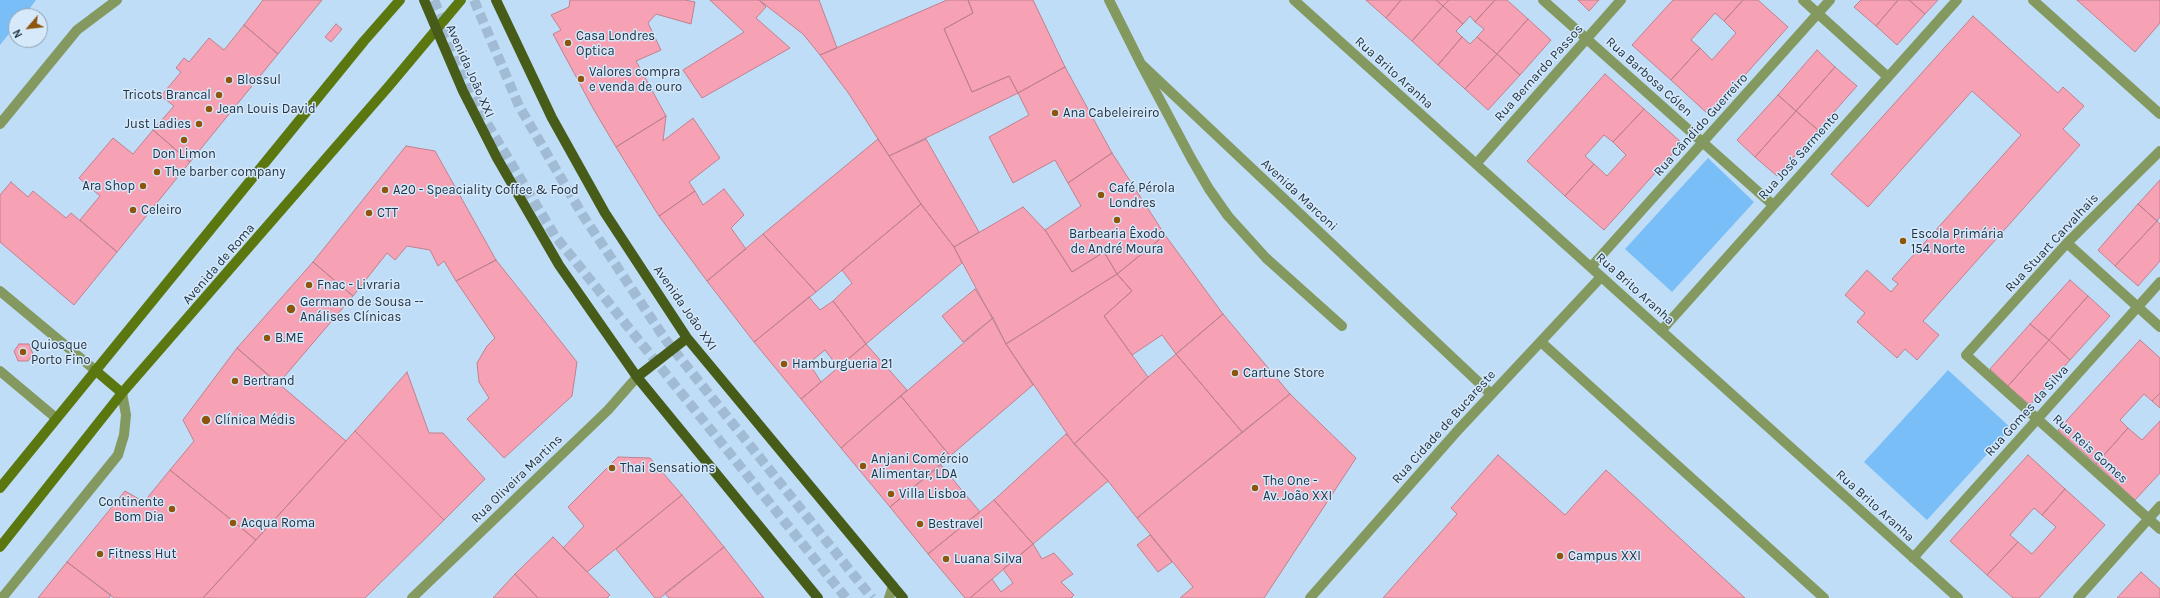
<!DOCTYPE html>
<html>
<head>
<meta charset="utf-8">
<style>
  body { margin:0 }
  #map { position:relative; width:2160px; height:598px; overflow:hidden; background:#c0ddf7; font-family:Karla,sans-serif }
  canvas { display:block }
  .north { position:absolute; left:8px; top:8px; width:40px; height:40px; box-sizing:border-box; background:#d6e9fb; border:1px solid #8ea1b2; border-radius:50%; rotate:242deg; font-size:11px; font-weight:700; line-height:16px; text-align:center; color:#213445 }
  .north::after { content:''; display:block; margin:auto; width:14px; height:18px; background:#8e560c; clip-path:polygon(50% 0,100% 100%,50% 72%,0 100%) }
</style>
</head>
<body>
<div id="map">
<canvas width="2160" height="598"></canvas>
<div class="north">N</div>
</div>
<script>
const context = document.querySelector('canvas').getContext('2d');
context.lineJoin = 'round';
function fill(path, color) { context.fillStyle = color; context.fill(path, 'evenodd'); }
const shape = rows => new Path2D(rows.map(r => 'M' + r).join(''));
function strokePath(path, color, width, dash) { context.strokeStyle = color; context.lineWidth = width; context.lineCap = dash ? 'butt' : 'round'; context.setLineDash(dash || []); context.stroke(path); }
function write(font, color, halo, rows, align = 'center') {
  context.font = font + ' Karla,sans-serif'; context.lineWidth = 3; context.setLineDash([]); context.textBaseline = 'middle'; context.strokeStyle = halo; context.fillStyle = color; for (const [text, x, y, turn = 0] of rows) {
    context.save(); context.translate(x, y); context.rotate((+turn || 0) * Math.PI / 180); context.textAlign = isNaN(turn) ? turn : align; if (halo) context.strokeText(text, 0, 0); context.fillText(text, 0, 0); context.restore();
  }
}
const green = shape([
  [0,0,36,0,24,16,16,16,16,25,0,45],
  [1708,158,1754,202,1672,292,1625,249],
  [1948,370,2011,428,1927,520,1864,462]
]);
const building = shape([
  [263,0,322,0,278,54,244,25,263,0],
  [570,0,685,0,695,2,691,24,656,14,648,23,661,50,636,61,666,116,616,147,594,110,553,34,561,30,551,15,569,7,570,0],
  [710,0,759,0,766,7,756,18,790,48,702,98,683,70,744,32,710,0],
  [759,0,819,0,837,48,820,55,803,34,759,0],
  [947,0,968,0,973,13,944,29,972,92,1009,76,1018,93,889,156,849,94,820,55,947,0],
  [968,0,1033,0,1065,67,1018,93,1009,76,972,92,944,29,973,13,968,0],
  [1366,0,1401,0,1386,18,1366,0],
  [1401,0,1436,0,1443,6,1412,41,1386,18,1401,0],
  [1436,0,1449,0,1443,6,1436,0],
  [1449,0,1495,0,1475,22,1470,16,1463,24,1443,6,1449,0],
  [1495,0,1507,0,1528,19,1497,54,1477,37,1484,29,1475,22,1495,0],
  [1578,0,1599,0,1589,11,1578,0],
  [1673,0,1743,0,1724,21,1715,13,1691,40,1700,48,1671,80,1632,45,1673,0],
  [1743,0,1758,0,1788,27,1709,115,1671,80,1700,48,1712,60,1736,33,1724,21,1743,0],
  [1861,0,1898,0,1876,26,1854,7,1861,0],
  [1898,0,1909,0,1925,14,1897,45,1876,26,1898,0],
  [1909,0,1938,0,1925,14,1909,0],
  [2077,0,2160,0,2160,23,2135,52,2077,0],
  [1443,6,1463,24,1456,31,1462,37,1438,65,1412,41,1443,6],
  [1973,16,2058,93,2063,87,2084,106,2063,129,2080,145,1923,321,1939,335,1917,360,1905,349,1897,358,1857,322,1865,313,1845,295,1867,270,1891,292,1898,284,1892,279,2021,135,1972,91,1868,207,1831,174,1973,16],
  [1528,19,1551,40,1520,75,1497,54,1528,19],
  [336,24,342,29,331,42,325,37,336,24],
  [244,25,278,54,190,162,153,130,174,106,161,96,181,72,176,68,184,58,189,62,209,38,224,50,244,25],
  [1462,37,1470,44,1477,37,1497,54,1465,89,1438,65,1462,37],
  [1817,50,1835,67,1796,111,1778,95,1817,50],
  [1497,54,1520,75,1488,110,1465,89,1497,54],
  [1065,67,1112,153,1068,183,1055,160,1013,183,989,137,1029,115,1018,93,1065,67],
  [1835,67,1857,86,1818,130,1796,111,1835,67],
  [1605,74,1644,109,1613,142,1604,135,1585,156,1594,164,1565,196,1527,161,1605,74],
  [1778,95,1796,111,1755,157,1737,140,1778,95],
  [1644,109,1682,143,1604,230,1565,196,1594,164,1607,176,1626,155,1613,142,1644,109],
  [1796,111,1818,130,1777,176,1755,157,1796,111],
  [666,116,663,141,693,118,720,158,689,182,695,191,659,216,616,147,666,116],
  [153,130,190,162,117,252,80,220,100,196,79,178,113,138,133,154,153,130],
  [878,139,921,204,816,292,763,234,878,139],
  [926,139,979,232,954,247,921,204,889,156,926,139],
  [406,146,435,151,496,260,456,281,444,261,438,266,430,250,407,246,395,260,387,253,353,296,313,262,406,146],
  [1112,153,1165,235,1117,274,1104,252,1072,272,1045,230,1081,206,1068,183,1112,153],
  [2160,180,2160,217,2157,221,2138,204,2160,180],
  [11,182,28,197,33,191,66,218,71,213,117,252,74,305,0,242,0,195,11,182],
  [724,189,744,215,731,228,746,249,707,281,659,216,695,191,703,205,724,189],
  [921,204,954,247,962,263,866,344,833,301,852,283,842,270,921,204],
  [2138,204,2157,221,2115,266,2098,250,2138,204],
  [1023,207,1045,230,1072,272,1104,252,1117,274,1006,344,954,247,1023,207],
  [2157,221,2160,224,2160,261,2138,286,2115,266,2157,221],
  [763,234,816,292,754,342,707,281,763,234],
  [1165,235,1223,314,1176,354,1162,335,1132,355,1104,316,1132,291,1117,274,1165,235],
  [496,260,577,362,572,396,504,458,467,419,489,398,479,382,477,363,487,346,495,338,456,281,496,260],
  [313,262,353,296,278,384,237,348,313,262],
  [1117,274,1132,291,1104,316,1148,377,1074,444,1006,344,1117,274],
  [2070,280,2088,296,2049,340,2030,324,2070,280],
  [975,289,993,318,963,342,942,316,975,289],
  [2088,296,2110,316,2070,360,2049,340,2088,296],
  [809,297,820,310,833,301,866,344,838,367,825,350,809,363,821,382,801,399,754,342,809,297],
  [1223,314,1290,394,1242,432,1176,354,1223,314],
  [993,318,1006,344,1033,385,950,456,901,396,993,318],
  [2030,324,2049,340,2008,386,1990,369,2030,324],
  [2049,340,2070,360,2030,405,2008,386,2049,340],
  [2140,340,2160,358,2160,393,2152,401,2144,394,2120,420,2128,428,2096,464,2058,430,2140,340],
  [19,344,29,344,33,354,28,361,18,361,14,351,19,344],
  [866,344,907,390,841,448,801,399,866,344],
  [237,348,346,441,256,540,170,470,194,441,183,420,237,348],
  [1176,354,1242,432,1137,518,1108,481,1074,444,1148,377,1176,354],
  [407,372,429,433,443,433,485,479,444,520,355,431,407,372],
  [2160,393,2160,408,2152,401,2160,393],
  [1290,394,1356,458,1264,598,1180,598,1193,587,1137,518,1290,394],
  [901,396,950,456,890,507,841,448,901,396],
  [2160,421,2160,473,2135,500,2096,464,2128,428,2142,440,2160,421],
  [355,431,444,520,365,598,203,598,355,431],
  [1066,434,1108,481,1033,544,994,500,1066,434],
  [1498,455,1565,515,1606,470,1745,598,1383,598,1457,514,1451,508,1498,455],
  [2028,455,2065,489,2042,515,2034,508,2010,535,2018,542,1987,575,1950,541,2028,455],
  [618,457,650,458,682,495,587,572,563,548,584,526,568,507,618,457],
  [941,465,980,512,928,554,890,507,941,465],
  [170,470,256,540,203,598,114,598,67,562,125,491,144,502,170,470],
  [2065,489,2105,525,2039,598,2013,598,1987,575,2018,542,2032,554,2056,527,2042,515,2065,489],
  [682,495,724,547,660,598,655,598,616,549,682,495],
  [994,500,1033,544,970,598,965,598,928,554,994,500],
  [1150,535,1172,562,1158,572,1137,545,1150,535],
  [553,537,610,595,607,598,538,598,515,574,553,537],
  [1033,544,1042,559,1054,553,1073,574,1061,582,1074,595,1071,598,970,598,992,579,1001,592,1013,583,1003,569,1033,544],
  [724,547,764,598,669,598,665,593,724,547],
  [67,562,111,595,109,598,38,598,67,562],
  [2141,572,2160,589,2160,598,2117,598,2141,572],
  [515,574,538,598,493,598,515,574]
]);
const primaryTunnel = shape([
  [434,0,485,120,555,236,846,598],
  [474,0,519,106,582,214,665,339,872,598]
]);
const service = shape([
  [1142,66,1191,158,1209,189,1228,216,1266,258,1342,326],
  [0,124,77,30,117,0],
  [1541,342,1824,598],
  [2,598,118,455,124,435,126,415,122,393]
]);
const pedestrian = shape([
  [2033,0,2160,114]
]);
const minor = shape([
  [1109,0,1141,64,1491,394],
  [1294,0,1958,598],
  [1543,0,1773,205],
  [1803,0,1888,77],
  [2160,151,2067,243,1966,355,2160,529],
  [1476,164,1621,0],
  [2067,243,2160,327],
  [1591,267,1830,0],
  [0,291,95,370],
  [1661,331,1957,0],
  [0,371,56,418],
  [1913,558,2160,282],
  [412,598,608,410,637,377],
  [889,598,893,586],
  [1310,598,1459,429,1601,277],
  [2078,598,2160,506]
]);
const secondary = shape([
  [95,370,122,393],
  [0,488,364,41,400,0],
  [0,547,122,393,389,86,461,0]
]);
const primary = shape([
  [424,0,463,91,497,158,559,265,637,377,818,598],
  [496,0,552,118,605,213,687,338,903,598],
  [637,377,687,338]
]);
const markers = [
  [568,43,4,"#8e560c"],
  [581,79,4,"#8e560c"],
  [229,80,4,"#8e560c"],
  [219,95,4,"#8e560c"],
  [209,109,4,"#8e560c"],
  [1055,113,4,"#8e560c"],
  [199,124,4,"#8e560c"],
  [184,140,4,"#8e560c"],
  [157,172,4,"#8e560c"],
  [143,186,4,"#8e560c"],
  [385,190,4,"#8e560c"],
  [1101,195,4,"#8e560c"],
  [133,210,4,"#8e560c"],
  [369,213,4,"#8e560c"],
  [1117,220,4,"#8e560c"],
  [1903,241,4,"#8e560c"],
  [309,285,4,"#8e560c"],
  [291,309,5,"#8e560c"],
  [267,338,4,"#8e560c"],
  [23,352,4,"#8e560c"],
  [784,364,4,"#8e560c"],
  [1235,373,4,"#8e560c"],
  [235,381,4,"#8e560c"],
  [206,420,5,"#8e560c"],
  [863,466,4,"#8e560c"],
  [612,468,4,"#8e560c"],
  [1255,488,4,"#8e560c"],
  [891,494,4,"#8e560c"],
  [172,509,4,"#8e560c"],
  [233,523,4,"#8e560c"],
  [920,524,4,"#8e560c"],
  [100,554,4,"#8e560c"],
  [1560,556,4,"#8e560c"],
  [946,559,4,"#8e560c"]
];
const poiNames = [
  ["Casa Londres",576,36],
  ["Optica",576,51],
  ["Valores compra",589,72],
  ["e venda de ouro",589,87],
  ["Blossul",237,80],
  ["Tricots Brancal",211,95,"right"],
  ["Jean Louis David",217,109],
  ["Ana Cabeleireiro",1063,113],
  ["Just Ladies",191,124,"right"],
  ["Don Limon",184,154,"center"],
  ["The barber company",165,172],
  ["Ara Shop",135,186,"right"],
  ["Café Pérola",1109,188],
  ["Londres",1109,203],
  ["A20 - Speaciality Coffee & Food",393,190],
  ["Celeiro",141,210],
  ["CTT",377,213],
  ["Barbearia Êxodo",1117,234,"center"],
  ["de André Moura",1117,249,"center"],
  ["Escola Primária",1911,234],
  ["154 Norte",1911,249],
  ["Fnac - Livraria",317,285],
  ["Germano de Sousa --",300,302],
  ["Análises Clínicas",300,317],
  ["B.ME",275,338],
  ["Quiosque",31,345],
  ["Porto Fino",31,360],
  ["Hamburgueria 21",792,364],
  ["Cartune Store",1243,373],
  ["Bertrand",243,381],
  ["Clínica Médis",215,420],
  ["Anjani Comércio",871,459],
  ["Alimentar, LDA",871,474],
  ["Thai Sensations",620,468],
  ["The One -",1263,481],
  ["Av. João XXI",1263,496],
  ["Villa Lisboa",899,494],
  ["Continente",164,502,"right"],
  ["Bom Dia",164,517,"right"],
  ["Acqua Roma",241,523],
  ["Bestravel",928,524],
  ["Fitness Hut",108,554],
  ["Campus XXI",1568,556],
  ["Luana Silva",954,559]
];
const streetNames = [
  ["Avenida João XXI",470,71,66],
  ["Rua Brito Aranha",1394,73,42],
  ["Rua Bernardo Passos",1539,73,-48],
  ["Rua Barbosa Cólen",1649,77,42],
  ["Rua Cândido Guerreiro",1701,125,-48],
  ["Rua José Sarmento",1799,156,-48],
  ["Avenida Marconi",1299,195,43],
  ["Rua Stuart Carvalhais",2052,243,-47],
  ["Avenida de Roma",219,264,-49],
  ["Rua Brito Aranha",1635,289,42],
  ["Avenida João XXI",685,308,55],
  ["Rua Gomes da Silva",2027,411,-48],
  ["Rua Cidade de Bucareste",1444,427,-48],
  ["Rua Reis Gomes",2090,449,42],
  ["Rua Oliveira Martins",517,479,-44],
  ["Rua Brito Aranha",1875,506,42]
];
fill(green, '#7abef8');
fill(building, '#f6a2b4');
strokePath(building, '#bf808e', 1);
strokePath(primaryTunnel, '#a0bbd3', 10, [10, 5]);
strokePath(service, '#83995f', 10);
strokePath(pedestrian, '#83995f', 10);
strokePath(minor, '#83995f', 10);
strokePath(secondary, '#5b7810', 10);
strokePath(primary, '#475c19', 10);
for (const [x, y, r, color] of markers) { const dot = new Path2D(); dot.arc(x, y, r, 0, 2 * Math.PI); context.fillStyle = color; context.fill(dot); strokePath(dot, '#d6e9fb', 1.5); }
write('13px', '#213445', '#d6e9fb', poiNames, 'left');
write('13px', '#213445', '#d6e9fb', streetNames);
</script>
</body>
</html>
